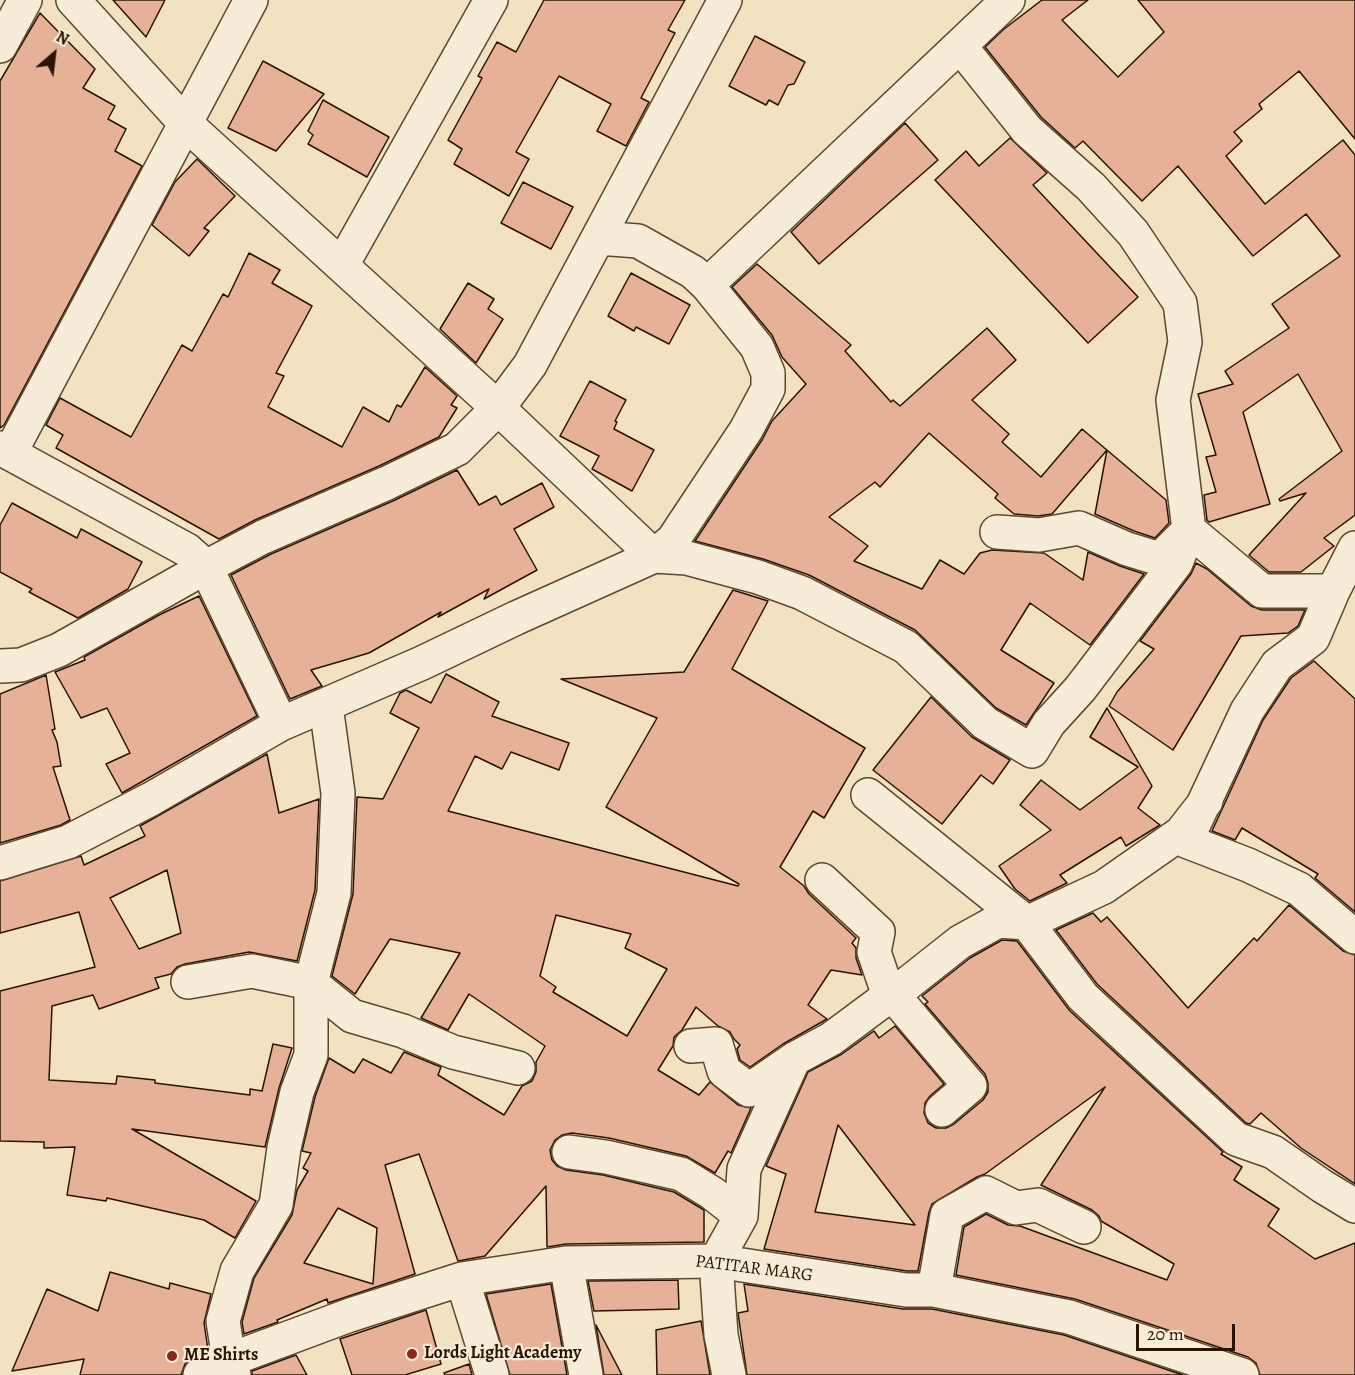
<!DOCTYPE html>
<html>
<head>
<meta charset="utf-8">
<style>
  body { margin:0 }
  #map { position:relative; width:1355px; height:1375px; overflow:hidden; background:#f2e2c1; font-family:Alegreya,serif }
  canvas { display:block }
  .north { position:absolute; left:24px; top:24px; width:60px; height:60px; -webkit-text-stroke:4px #f7ecd7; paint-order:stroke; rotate:28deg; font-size:16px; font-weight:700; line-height:24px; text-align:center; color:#291400 }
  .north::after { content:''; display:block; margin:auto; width:21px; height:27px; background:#291400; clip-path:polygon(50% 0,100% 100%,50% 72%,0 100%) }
  .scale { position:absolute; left:1136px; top:1324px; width:99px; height:27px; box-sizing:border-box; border:3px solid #291400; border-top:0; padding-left:8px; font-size:18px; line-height:21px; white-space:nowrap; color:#291400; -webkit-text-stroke:4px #f7ecd7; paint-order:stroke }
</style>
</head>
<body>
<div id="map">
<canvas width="1355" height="1375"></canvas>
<div class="north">N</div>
<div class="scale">20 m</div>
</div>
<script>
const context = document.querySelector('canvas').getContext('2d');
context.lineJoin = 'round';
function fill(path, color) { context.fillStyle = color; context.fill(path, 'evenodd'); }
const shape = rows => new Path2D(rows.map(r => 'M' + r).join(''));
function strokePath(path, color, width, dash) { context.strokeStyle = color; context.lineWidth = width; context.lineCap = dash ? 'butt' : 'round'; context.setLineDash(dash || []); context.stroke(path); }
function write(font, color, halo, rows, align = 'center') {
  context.font = font + ' Alegreya,serif'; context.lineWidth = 4.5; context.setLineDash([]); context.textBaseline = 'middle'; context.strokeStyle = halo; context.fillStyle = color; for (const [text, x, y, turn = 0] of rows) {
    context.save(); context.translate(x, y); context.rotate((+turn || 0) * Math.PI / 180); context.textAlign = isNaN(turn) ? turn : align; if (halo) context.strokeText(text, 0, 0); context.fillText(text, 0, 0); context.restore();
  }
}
const building = shape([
  [113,0,165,0,146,37,113,0],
  [544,0,685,0,668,30,675,33,641,98,649,102,626,146,597,131,611,104,559,76,516,152,529,159,509,196,454,164,462,149,448,140,482,78,478,76,497,42,516,52,544,0],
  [1042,0,1088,0,1062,20,1118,77,1164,32,1138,0,1355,0,1355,139,1299,71,1259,104,1262,109,1234,132,1242,141,1226,156,1265,204,1343,140,1355,155,1355,515,1324,538,1334,546,1301,572,1269,572,1249,555,1306,493,1280,501,1279,499,1342,451,1298,374,1243,412,1270,504,1209,522,1207,520,1204,495,1216,492,1206,457,1216,455,1198,394,1233,384,1225,371,1289,328,1272,304,1340,256,1306,214,1253,256,1178,166,1142,201,1083,141,1075,148,1041,117,985,47,1004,29,1042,0],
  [40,13,95,69,83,88,115,106,108,119,126,129,115,151,142,166,4,425,0,428,0,81,40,13],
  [755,36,805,62,794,84,788,85,778,105,769,100,766,105,729,86,755,36],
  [263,61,324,94,276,151,228,128,263,61],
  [323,100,389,137,367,177,308,144,313,135,308,131,323,100],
  [905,123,938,160,819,264,791,232,905,123],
  [1010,138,1047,173,1033,185,1138,297,1088,343,935,180,966,151,979,166,1010,138],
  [197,159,235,196,204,228,209,231,189,256,152,225,175,182,197,159],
  [523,182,573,207,551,249,501,223,523,182],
  [249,253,280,270,272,283,312,306,276,373,284,376,268,407,342,447,363,407,389,422,397,405,401,407,425,367,457,396,451,405,457,408,439,437,379,466,255,520,219,539,56,448,63,435,46,425,60,398,131,437,182,345,192,351,223,294,228,297,249,253],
  [757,264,851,345,845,351,891,402,893,400,900,406,987,328,1016,360,972,400,1009,434,1002,442,1041,477,1082,429,1166,500,1169,523,1155,538,1134,531,1095,514,1107,450,1052,514,1038,516,1014,514,995,498,998,494,929,433,880,487,875,482,829,517,868,546,854,561,922,589,940,560,964,574,980,553,992,550,1044,553,1083,580,1088,552,1120,566,1144,574,1090,645,1030,603,1001,650,1054,683,1026,725,996,708,915,630,809,575,763,559,695,541,762,440,772,421,806,384,782,357,772,335,732,287,757,264],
  [631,273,690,305,669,344,636,327,634,331,608,316,631,273],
  [468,283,494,299,488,309,503,319,476,363,440,329,468,283],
  [590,381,626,400,615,421,617,422,614,429,654,450,632,491,592,469,599,456,560,436,590,381],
  [457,470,479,505,496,496,501,505,542,483,554,507,514,529,537,570,484,599,489,589,438,617,441,612,369,653,311,670,322,686,290,699,231,575,271,554,395,500,457,470],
  [12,503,77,538,81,529,142,562,128,589,78,618,29,592,32,589,0,572,0,525,12,503],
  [1196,563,1207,569,1251,606,1262,610,1305,610,1298,626,1288,633,1241,636,1173,750,1109,706,1117,692,1154,649,1140,641,1191,574,1196,563],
  [733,590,768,601,732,669,865,748,824,818,813,811,780,867,804,886,809,894,856,938,852,943,856,948,856,958,862,975,831,970,808,1005,827,1019,783,1044,750,1067,740,1060,737,1049,740,1045,734,1039,730,1032,718,1026,696,1007,682,1030,674,1037,673,1046,658,1070,699,1095,710,1082,738,1105,751,1108,731,1153,728,1151,715,1173,686,1156,609,1138,572,1133,562,1135,555,1140,550,1150,552,1160,557,1166,566,1170,603,1175,674,1192,704,1210,704,1242,566,1244,547,1247,546,1186,485,1256,458,1261,419,1154,385,1165,415,1274,328,1303,327,1299,277,1320,278,1322,244,1334,242,1322,254,1278,292,1215,297,1190,308,1171,303,1168,311,1153,302,1151,315,1097,329,1058,354,1073,363,1059,391,1073,404,1052,441,1067,438,1075,504,1115,522,1086,532,1081,536,1072,536,1062,545,1046,469,994,448,1030,421,1018,460,953,390,939,355,994,332,976,353,894,357,797,383,799,419,728,390,713,400,693,406,690,431,703,446,674,499,702,492,716,569,743,559,770,511,752,502,769,475,756,448,811,738,886,739,884,606,807,657,718,561,679,684,672,733,590],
  [556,915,631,934,625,948,667,969,627,1036,553,992,556,987,540,976,556,915],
  [338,1208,377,1228,373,1284,304,1263,338,1208],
  [199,596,257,716,122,793,106,764,130,753,107,708,81,718,55,672,85,660,84,657,159,615,199,596],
  [1314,661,1355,699,1355,912,1315,878,1318,874,1242,828,1235,840,1212,831,1263,720,1291,678,1314,661],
  [46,675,55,729,52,730,57,742,61,766,53,767,70,820,61,825,0,843,0,694,46,675],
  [931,697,972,737,1010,760,993,784,981,775,942,824,873,770,931,697],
  [1107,708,1152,786,1138,808,1160,825,1126,846,1121,837,1060,875,1067,883,1030,901,1015,889,999,866,1051,830,1020,805,1041,780,1080,810,1138,767,1090,737,1107,708],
  [267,754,279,813,319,799,315,890,297,961,249,952,185,964,177,967,171,974,155,978,159,988,99,1009,93,995,52,1006,49,1080,116,1084,117,1076,155,1080,155,1083,250,1095,250,1089,262,1091,273,1044,292,1048,279,1088,265,1147,132,1129,256,1201,235,1238,204,1220,107,1198,106,1201,67,1195,75,1147,44,1148,44,1142,0,1141,0,991,95,967,79,912,0,933,0,881,81,856,84,865,145,836,140,826,267,754],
  [167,870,181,933,139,949,110,898,167,870],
  [1289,905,1343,951,1355,955,1355,1184,1301,1148,1261,1113,1250,1124,1246,1123,1097,984,1056,930,1093,913,1101,922,1107,917,1188,1008,1254,938,1257,941,1289,905],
  [1002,940,1017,941,1070,1011,1223,1152,1221,1154,1242,1167,1234,1180,1279,1209,1268,1226,1315,1259,1355,1243,1355,1375,1260,1375,1256,1363,1248,1357,1075,1299,956,1275,964,1227,986,1214,1008,1225,1020,1226,1167,1280,1174,1264,1101,1221,1099,1216,1092,1210,1041,1185,1105,1087,985,1174,977,1177,932,1204,929,1212,918,1271,907,1271,764,1249,786,1174,766,1166,808,1072,842,1054,874,1031,879,1038,895,1026,944,1084,930,1096,925,1103,924,1113,928,1123,936,1128,946,1128,954,1124,983,1100,988,1092,988,1083,985,1074,925,1004,928,1002,922,996,970,958,1002,940],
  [838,1125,915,1225,815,1212,838,1125],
  [110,1272,169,1289,170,1283,211,1294,204,1323,208,1350,191,1358,185,1364,181,1375,80,1375,84,1359,12,1371,47,1289,98,1311,110,1272],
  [678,1280,679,1309,594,1311,588,1281,678,1280],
  [551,1284,567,1375,510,1375,486,1294,551,1284],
  [744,1284,903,1309,932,1309,1064,1335,1183,1375,747,1375,738,1313,748,1311,744,1284],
  [426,1310,441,1364,405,1375,352,1375,340,1339,426,1310],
  [701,1321,710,1375,657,1375,656,1330,701,1321],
  [596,1325,622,1375,604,1375,596,1325],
  [296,1355,307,1375,252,1375,252,1371,296,1355],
  [469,1364,472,1375,445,1375,444,1373,469,1364]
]);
const minor = shape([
  [73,0,185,123,498,408,654,556,673,540,746,430,768,389,768,373,757,347,707,285,693,272,638,241,598,238],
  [0,46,25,0],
  [342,265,491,0],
  [707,285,1008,0],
  [0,448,187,550,206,567,281,724],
  [10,453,251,0],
  [997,532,1039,535,1079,528,1127,549,1160,559,1189,530,1262,591,1333,591],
  [1355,548,1333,591,1313,638,1277,665,1247,711,1186,841,1248,865,1299,889,1355,937],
  [0,666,21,665,59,650,206,567,263,537,387,483,457,449,498,408,530,365,725,0],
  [868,795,1027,923,1083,997,1236,1139,1273,1152,1322,1186,1355,1206],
  [0,863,68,842,151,799,281,724,422,663,516,618,654,556,687,558,758,577,802,593,906,647,985,723,1032,751,1049,723,1080,689,1176,563,1189,530,1173,400,1185,342,1180,303,1133,233,1091,187,1027,130,960,46],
  [822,880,878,932,874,952,889,996],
  [188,982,252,971,311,983,352,1016,403,1031,453,1052,518,1068],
  [893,995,970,1086,942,1110],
  [691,1046,716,1044,724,1071,749,1090,794,1059],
  [569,1152,606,1157,681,1174,712,1193,741,1216],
  [566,1263,586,1375],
  [462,1279,492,1375],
  [934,1290,947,1215,986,1193,1016,1208,1038,1205,1084,1227],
  [200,1375,229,1360,350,1315,462,1279,566,1263,716,1261,906,1290,934,1290,1069,1317,1242,1375],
  [234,1375,229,1360,223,1321,237,1271,276,1205,284,1148,297,1092,311,1055,311,983,334,893,338,793,326,706],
  [729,1375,721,1335,716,1261,741,1216,744,1169,794,1059,831,1039,889,996,893,995,960,942,998,921,1027,923,1104,887,1181,833,1206,801]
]);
const markers = [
  [412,1354,6,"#8f2418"],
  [172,1356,6,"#8f2418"]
];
const streetNames = [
  ["PATITAR MARG",754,1269,7]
];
const poiNames = [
  ["Lords Light Academy",424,1354],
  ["ME Shirts",184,1356]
];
fill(building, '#e7b197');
strokePath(building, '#291400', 1.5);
strokePath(minor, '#5b4830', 36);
strokePath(minor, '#f7ecd7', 33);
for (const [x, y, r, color] of markers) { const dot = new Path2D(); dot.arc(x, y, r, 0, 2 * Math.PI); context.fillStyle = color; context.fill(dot); strokePath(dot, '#f7ecd7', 2); }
write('18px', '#291400', '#f7ecd7', streetNames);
write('bold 18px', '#291400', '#f7ecd7', poiNames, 'left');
</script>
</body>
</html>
